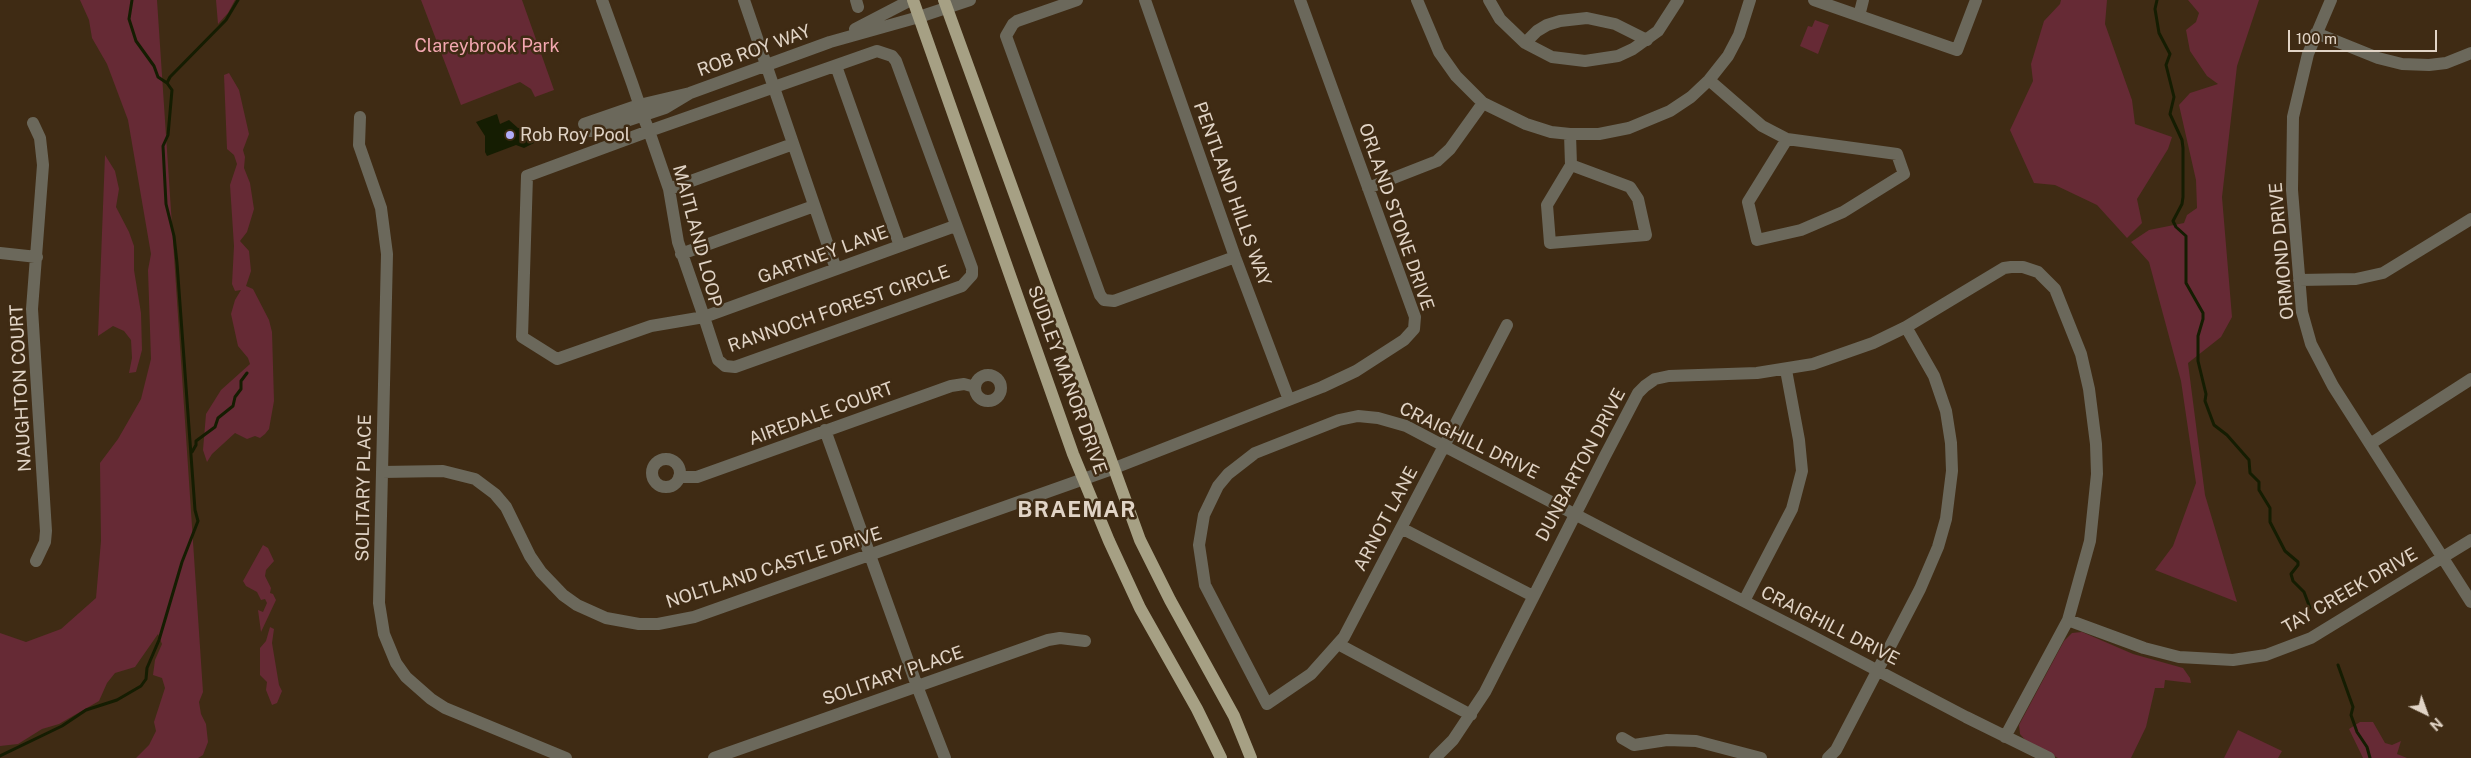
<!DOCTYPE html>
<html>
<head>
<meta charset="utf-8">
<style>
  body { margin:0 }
  #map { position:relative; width:2471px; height:758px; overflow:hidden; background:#3f2b14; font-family:"Public Sans",sans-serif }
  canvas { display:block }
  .north { position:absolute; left:2401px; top:688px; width:50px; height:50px; -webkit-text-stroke:4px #3f2b14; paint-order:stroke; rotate:138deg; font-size:14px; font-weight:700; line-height:20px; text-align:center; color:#e1d4c6 }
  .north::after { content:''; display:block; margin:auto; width:18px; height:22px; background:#e1d4c6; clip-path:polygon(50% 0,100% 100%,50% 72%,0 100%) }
  .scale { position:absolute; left:2288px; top:30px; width:149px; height:22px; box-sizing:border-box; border:2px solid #e1d4c6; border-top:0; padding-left:6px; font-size:15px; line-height:18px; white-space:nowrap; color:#e1d4c6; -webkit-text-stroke:4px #3f2b14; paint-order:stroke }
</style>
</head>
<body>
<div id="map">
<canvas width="2471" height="758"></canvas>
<div class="north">N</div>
<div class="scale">100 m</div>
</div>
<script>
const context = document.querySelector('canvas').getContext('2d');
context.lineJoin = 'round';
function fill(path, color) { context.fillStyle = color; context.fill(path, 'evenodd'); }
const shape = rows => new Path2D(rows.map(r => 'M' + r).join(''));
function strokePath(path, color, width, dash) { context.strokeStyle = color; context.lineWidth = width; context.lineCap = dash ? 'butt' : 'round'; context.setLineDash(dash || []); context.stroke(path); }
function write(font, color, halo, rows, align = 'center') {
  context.font = font + ' "Public Sans",sans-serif'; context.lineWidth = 5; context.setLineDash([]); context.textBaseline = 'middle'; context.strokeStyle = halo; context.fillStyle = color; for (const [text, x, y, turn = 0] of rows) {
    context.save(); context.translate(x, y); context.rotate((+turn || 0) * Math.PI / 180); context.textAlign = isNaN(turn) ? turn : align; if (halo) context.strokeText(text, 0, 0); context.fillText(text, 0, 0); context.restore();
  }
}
const green = shape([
  [80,0,157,0,203,692,199,702,201,714,206,724,208,742,203,755,198,758,136,758,149,745,156,731,154,722,165,688,162,678,153,675,155,660,162,644,158,634,135,667,115,673,107,683,99,701,59,724,42,729,18,744,0,746,0,633,26,642,61,629,96,598,101,541,100,463,118,439,141,399,151,359,148,270,151,254,128,120,107,64,92,38,89,20],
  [216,0,235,0,228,13,218,24],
  [421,0,522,0,554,90,535,97,531,89,520,82,461,105],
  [2061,0,2107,0,2105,24,2132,100,2135,124,2172,137,2168,149,2137,199,2142,223,2127,238,2097,205,2055,185,2034,183,2010,130,2033,81,2031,64,2044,21,2060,4],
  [2188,0,2259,0,2237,66,2222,197,2232,317,2221,337,2188,363,2205,495,2237,602,2155,570,2173,546,2196,483,2181,381,2149,262,2131,242,2149,230,2184,223,2187,215,2197,208,2196,180,2179,105,2190,93,2218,84,2207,76,2190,51,2186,30,2196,22,2199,13],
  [1815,20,1829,25,1818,54,1800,46,1808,26,1812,27],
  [229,73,239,90,249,134,243,150,245,157,244,168,250,183,254,209,247,232,240,241,249,251,251,271,246,286,253,289,269,320,272,332,274,401,269,429,265,434,260,438,255,436,247,439,235,433,212,454,207,462,203,450,206,414,221,390,250,364,248,358,238,346,231,314,235,300,241,290,235,291,232,284,234,246,230,185,237,164,234,155,227,149,224,75],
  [105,155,115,171,119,189,116,207,129,232,134,246,134,270,141,313,142,350,136,372,129,373,132,358,131,340,124,331,113,326,98,336],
  [263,545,268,548,274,561,266,570,265,576,271,588,270,593,273,594,276,600,261,632,258,610,263,612,267,603,265,599,261,600,257,592,246,586,243,581],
  [270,627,274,629,272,643,279,685,282,691,277,703,272,705,266,690,267,682,260,675,260,648,266,641],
  [2082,632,2133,654,2183,668,2190,678,2191,683,2165,680,2164,688,2155,688,2146,727,2131,758,2058,758,2026,741,2020,734,2019,725,2064,641,2072,633],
  [2360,722,2373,722,2385,743,2392,745,2401,741,2397,754,2407,758,2363,758,2349,729],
  [2238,730,2282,751,2278,758,2224,758]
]);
const water = shape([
  [497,114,500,124,509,120,518,128,531,127,536,137,534,143,524,148,516,145,487,156,485,152,485,136,476,122]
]);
const stream = shape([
  [2157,0,2155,9,2159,33,2170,54,2166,65,2174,97,2170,114,2182,140,2183,148,2183,197,2182,204,2173,221,2176,227,2186,236,2186,283,2203,313,2203,319,2198,336,2198,361,2206,394,2205,401,2214,425,2227,435,2249,460,2250,473,2259,482,2259,490,2270,508,2270,522,2285,551,2298,562,2298,565,2291,574,2293,581,2304,592,2310,608],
  [167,83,170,77,226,20,238,0],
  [192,452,196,445,196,441,215,427,218,418,233,406,235,397,241,389,241,381,247,373],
  [2338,665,2353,707,2351,715,2357,732,2367,747,2370,758],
  [0,756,62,726,86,710,117,700,141,686,146,679,147,668,159,640,182,562,198,521,195,510,177,263,174,236,166,204,163,146,168,135,172,90,167,83,158,77,154,66,136,41,129,19,132,0]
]);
const minor = shape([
  [602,0,632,83,645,121,649,131,669,189,678,242,704,317,651,326,557,359,522,337,527,176,649,131,877,51,892,56,896,61,972,268,972,275,962,286,735,367,725,366,718,360,704,317,955,226],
  [744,0,836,269],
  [856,0,858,7],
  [1077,0,1017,21,1013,24,1006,36,1100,295,1104,300,1114,301,1235,257],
  [1145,0,1235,257,1289,400],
  [1417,0,1439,52,1456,76,1483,103,1526,124,1551,132,1570,134,1599,134,1629,128,1670,111,1691,97,1709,80,1728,56,1739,35,1750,0],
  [1489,0,1500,19,1525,43,1552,57,1585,61,1618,56,1633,49,1658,31,1678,0],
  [1814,0,1957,50,1976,0],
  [2331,0,2308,54,2293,117,2292,190,2302,312,2311,344,2333,386,2471,602],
  [1859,16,1863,0],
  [855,29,911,0],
  [2316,33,2378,58,2402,64,2429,65,2446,63,2471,53],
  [1525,43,1537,31,1547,25,1560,21,1587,18,1615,24,1647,40],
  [836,66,900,246],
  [1709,80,1762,126,1787,139,1748,202,1757,240,1801,230,1843,212,1904,174,1897,154,1787,139],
  [690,93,665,108,596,131,590,131,584,124,639,105,690,93,830,42,919,17,970,0],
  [360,117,359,145,381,208,387,254,379,603,384,634,396,663,406,677,431,699,445,708,566,758],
  [33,123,40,138,43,165,32,309,46,531,45,542,36,561],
  [1570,134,1571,165,1547,205,1550,243,1646,235,1638,199,1630,187,1571,165],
  [1368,188,1437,161,1450,149,1483,103],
  [669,189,793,144],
  [0,253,37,257],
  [681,254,814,206],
  [2299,280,2356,279,2383,273,2471,219],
  [1507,325,1444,446,1344,637,1311,674,1267,704,1205,585,1199,545,1204,515,1218,486,1228,474,1255,453,1339,420,1358,416,1378,418,1406,426,1444,446,1632,544,1806,633,1966,717,2049,758],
  '975 388a13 13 0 1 1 26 0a13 13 0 1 1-26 0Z',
  [825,430,917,686,945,758],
  [2370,444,2471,379],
  '652 473a14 14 0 1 1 28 0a14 14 0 1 1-28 0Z',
  [382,472,443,471,475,479,495,494,506,507,530,556,541,572,563,595,577,605,606,618,639,624,658,624,694,617,1112,469,1322,387,1356,371,1404,340,1414,329,1415,317,1300,0],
  [679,477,697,477,951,386,964,384,975,387],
  [1401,528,1533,596],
  [1744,601,1792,509,1802,471,1799,440,1786,370],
  [2068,620,2144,648,2179,657,2233,660,2266,655,2311,638,2471,540],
  [1338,644,1471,715],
  [1622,738,1634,745,1667,740,1696,741,1761,758],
  [714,758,1048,640,1060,638,1085,641],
  [1435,758,1453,740,1485,692,1605,456,1638,393,1645,386,1655,379,1669,376,1757,373,1813,364,1873,343,1906,327,2004,268,2011,267,2023,267,2038,272,2055,289,2081,354,2089,389,2096,444,2097,474,2090,541,2068,620,2005,737],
  [1828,758,1836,750,1920,589,1938,547,1946,519,1952,471,1951,443,1946,411,1934,376,1906,327]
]);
const major = shape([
  [913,0,1073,454,1109,541,1140,608,1197,709,1221,758],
  [944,0,1140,540,1170,600,1234,716,1251,758]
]);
const markers = [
  [510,135,5,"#b1adfa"]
];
const parkNames = [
  ["Clareybrook Park",487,46]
];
const streetNames = [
  ["ROB ROY WAY",754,51,-20],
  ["PENTLAND HILLS WAY",1232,194,70],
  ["ORLAND STONE DRIVE",1396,217,71],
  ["MAITLAND LOOP",697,236,75],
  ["ORMOND DRIVE",2282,251,-95],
  ["GARTNEY LANE",823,255,-20],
  ["RANNOCH FOREST CIRCLE",839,309,-19],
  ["SUDLEY MANOR DRIVE",1067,380,70],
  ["NAUGHTON COURT",21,388,-93],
  ["AIREDALE COURT",821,414,-20],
  ["CRAIGHILL DRIVE",1469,441,26],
  ["DUNBARTON DRIVE",1581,465,-62],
  ["SOLITARY PLACE",364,488,-89],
  ["ARNOT LANE",1386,519,-62],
  ["NOLTLAND CASTLE DRIVE",774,568,-18],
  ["TAY CREEK DRIVE",2350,591,-30],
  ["CRAIGHILL DRIVE",1830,626,27],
  ["SOLITARY PLACE",893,676,-19]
];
const poiNames = [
  ["Rob Roy Pool",520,135]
];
const districtNames = [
  ["BRAEMAR",1077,510]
];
fill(green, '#662a35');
fill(water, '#151d02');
strokePath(stream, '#151d02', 3);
strokePath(minor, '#6b685b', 12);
strokePath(major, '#a6a084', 12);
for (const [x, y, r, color] of markers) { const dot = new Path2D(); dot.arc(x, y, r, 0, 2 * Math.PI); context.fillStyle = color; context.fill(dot); strokePath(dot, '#3f2b14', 2); }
write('18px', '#f3a7b0', '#3f2b14', parkNames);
write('18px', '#e1d4c6', '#3f2b14', streetNames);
write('18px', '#e1d4c6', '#3f2b14', poiNames, 'left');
context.letterSpacing = '1px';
write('bold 22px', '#e1d4c6', '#3f2b14', districtNames);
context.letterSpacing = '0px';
</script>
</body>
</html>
